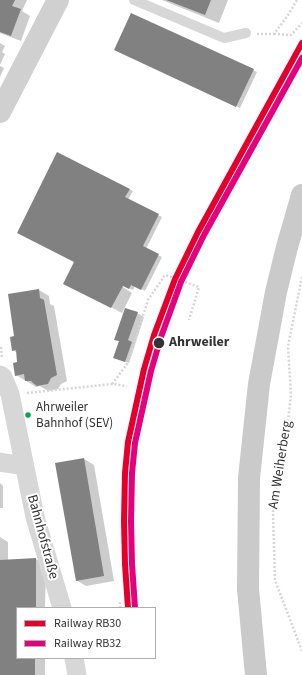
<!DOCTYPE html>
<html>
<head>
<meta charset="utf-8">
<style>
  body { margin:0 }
  #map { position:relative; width:302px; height:675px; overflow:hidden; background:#fff; font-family:"Source Sans 3",sans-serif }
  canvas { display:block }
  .legend { position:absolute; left:16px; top:607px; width:140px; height:52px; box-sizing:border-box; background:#fff; border:1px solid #adadad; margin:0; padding:5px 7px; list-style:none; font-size:12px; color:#333 }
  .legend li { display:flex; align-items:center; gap:8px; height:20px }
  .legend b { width:20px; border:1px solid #adadad }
</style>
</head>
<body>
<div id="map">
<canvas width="302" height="675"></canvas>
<ul class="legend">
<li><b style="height:5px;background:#e4002b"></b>Railway RB30</li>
<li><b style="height:5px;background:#e5007d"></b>Railway RB32</li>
</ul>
</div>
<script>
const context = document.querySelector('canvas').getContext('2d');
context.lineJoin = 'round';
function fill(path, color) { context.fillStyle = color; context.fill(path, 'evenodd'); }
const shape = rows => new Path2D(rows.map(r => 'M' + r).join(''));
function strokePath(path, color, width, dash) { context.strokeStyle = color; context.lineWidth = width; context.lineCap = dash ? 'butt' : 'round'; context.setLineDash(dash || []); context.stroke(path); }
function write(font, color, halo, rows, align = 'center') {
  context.font = font + ' "Source Sans 3",sans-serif'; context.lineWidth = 4; context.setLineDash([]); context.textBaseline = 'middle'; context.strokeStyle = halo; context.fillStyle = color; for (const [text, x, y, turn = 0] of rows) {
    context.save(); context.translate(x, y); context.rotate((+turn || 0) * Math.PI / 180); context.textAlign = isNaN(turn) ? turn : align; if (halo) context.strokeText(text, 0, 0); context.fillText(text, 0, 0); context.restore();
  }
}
const shadow = shape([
  [0,0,27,0,22,11,30,16,21,41,0,33],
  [162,0,228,0,219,23],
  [0,43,5,46,2,52,5,54,0,65],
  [115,50,253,70,257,72,240,108],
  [0,66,4,68,0,77],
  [129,189,133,191,128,200,162,217,146,249,162,257,145,291,135,286,133,290,120,284,120,285,132,293,122,313,65,283],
  [39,290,49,296,50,304,54,306,67,381,61,384,58,389,48,391,40,386,36,387,16,375,18,363,17,353,13,350,15,337],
  [137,313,144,317,129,363,118,359,120,342,116,339],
  [84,459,94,465,114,581,86,586,76,580],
  [0,483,3,486,3,508,0,508],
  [0,537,8,542,8,560,36,559,46,565,45,608,17,608,17,658,45,658,45,675,0,675]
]);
const building = shape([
  [0,0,15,0,12,6,21,9,11,36,0,32],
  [166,0,211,0,205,15],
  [131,13,254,69,236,107,114,50],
  [57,152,130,189,125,197,159,214,143,246,159,254,141,290,131,285,129,289,123,286,111,308,63,284,74,262,17,233],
  [39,289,40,298,44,300,57,375,51,378,48,384,37,386,33,383,31,381,25,381,24,374,15,376,13,363,17,362,16,350,12,351,10,337,14,336,8,294],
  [125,308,138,312,128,340,132,342,125,362,113,358,119,341,114,340],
  [84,458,104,576,76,581,55,463],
  [36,558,36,608,17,608,17,658,35,658,35,675,0,675,0,560]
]);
const path = shape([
  [257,34,274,34,288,15,297,0],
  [274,34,291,35,302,23],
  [302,277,288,346,291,395,286,437,277,479,273,513,275,580,302,651],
  [1,347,2,359],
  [112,384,128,363,148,300,165,275,199,287,189,320],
  [27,393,112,384,127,386],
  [120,602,120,608]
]);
const service = shape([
  [134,0,224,38,246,33]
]);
const minor = shape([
  [0,375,3,377,10,394,35,517,62,608],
  [0,462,24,466],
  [74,658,77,675]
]);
const secondary = shape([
  [0,112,58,0]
]);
const primary = shape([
  [256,675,248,589,249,478,259,384,276,292,287,247,302,195]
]);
const rail1 = shape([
  [128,608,125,564,124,521,125,473,128,442,144,369,154,335,175,279,198,232,302,43]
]);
const rail2 = shape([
  [135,608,132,564,131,521,132,473,135,443,151,371,161,337,181,282,204,235,302,58]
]);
const markers = [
  [159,343,6,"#333"],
  [28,415,3.5,"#00a651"]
];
const busNames = [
  ["Ahrweiler",36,408],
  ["Bahnhof (SEV)",36,424]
];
const stopNames = [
  ["Ahrweiler",169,343]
];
const streetNames = [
  ["Am Weiherberg",281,465,-81],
  ["Bahnhofstraße",42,537,75]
];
fill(shadow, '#0003');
fill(building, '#818181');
strokePath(path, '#d6d6d6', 2.5, [2, 2]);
strokePath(service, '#d7d7d7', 10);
strokePath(minor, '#d7d7d7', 19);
strokePath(secondary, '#d0d0d0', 22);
strokePath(primary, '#cacaca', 22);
strokePath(rail1, '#e4002b', 6);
strokePath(rail2, '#e5007d', 6);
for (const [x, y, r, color] of markers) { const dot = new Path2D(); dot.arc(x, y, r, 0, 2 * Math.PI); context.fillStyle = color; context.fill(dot); strokePath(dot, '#fff', 1.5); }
write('13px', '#333', '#fff', busNames, 'left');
write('bold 14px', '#333', '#fff', stopNames, 'left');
write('14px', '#333', '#fff', streetNames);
</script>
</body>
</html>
